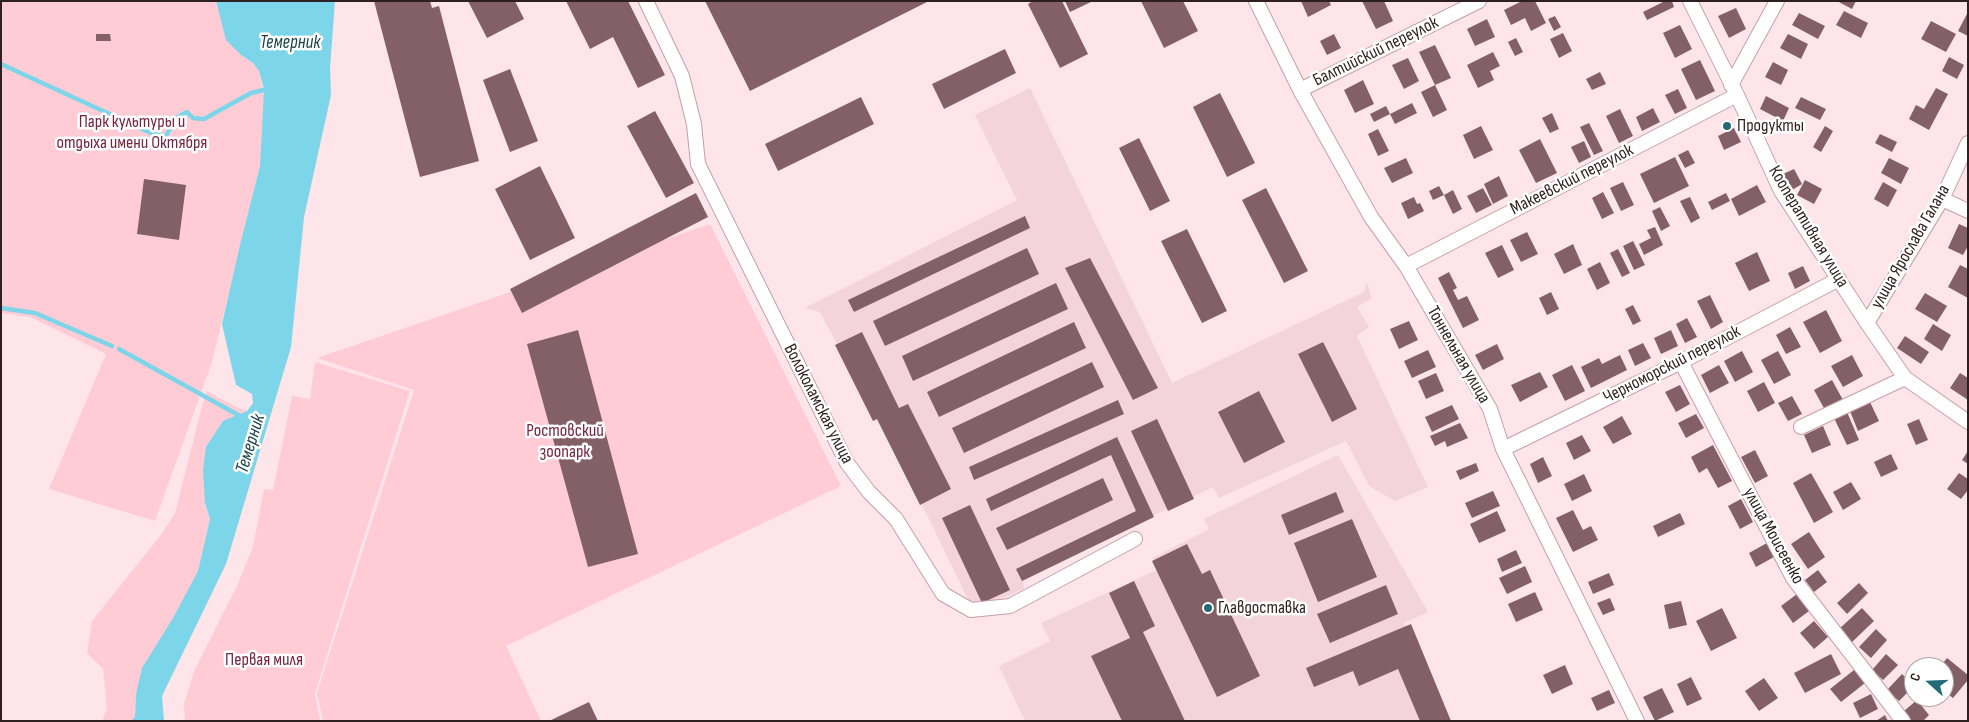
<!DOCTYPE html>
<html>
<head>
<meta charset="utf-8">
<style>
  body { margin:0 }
  #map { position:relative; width:1969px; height:722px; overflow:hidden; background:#fee5e9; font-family:"Sofia Sans Condensed",sans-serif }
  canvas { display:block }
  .frame { position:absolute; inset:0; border:2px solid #2e1f22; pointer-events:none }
  .north { position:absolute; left:1904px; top:657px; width:50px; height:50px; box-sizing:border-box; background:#fff; border:1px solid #aba5a7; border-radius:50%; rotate:290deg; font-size:14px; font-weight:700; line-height:20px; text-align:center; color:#2e1f22 }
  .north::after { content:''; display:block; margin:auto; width:18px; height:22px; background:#246b79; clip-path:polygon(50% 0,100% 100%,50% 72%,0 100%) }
</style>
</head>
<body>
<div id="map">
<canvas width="1969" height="722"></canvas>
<div class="frame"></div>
<div class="north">С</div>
</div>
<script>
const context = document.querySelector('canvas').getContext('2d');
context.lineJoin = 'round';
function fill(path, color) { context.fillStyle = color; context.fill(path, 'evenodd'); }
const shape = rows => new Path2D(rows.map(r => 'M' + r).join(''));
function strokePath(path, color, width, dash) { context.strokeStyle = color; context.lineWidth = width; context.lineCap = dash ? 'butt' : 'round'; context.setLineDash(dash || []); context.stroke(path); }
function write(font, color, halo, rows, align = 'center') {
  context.font = font + ' "Sofia Sans Condensed",sans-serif'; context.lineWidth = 5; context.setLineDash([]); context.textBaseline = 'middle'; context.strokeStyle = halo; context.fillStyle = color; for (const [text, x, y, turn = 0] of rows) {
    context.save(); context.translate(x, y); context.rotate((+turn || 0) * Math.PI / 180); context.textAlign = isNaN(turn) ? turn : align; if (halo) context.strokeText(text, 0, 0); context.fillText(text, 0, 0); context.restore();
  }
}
const built = shape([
  [1030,88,1172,383,1364,292,1367,283,1372,298,1357,307,1369,327,1357,336,1428,487,1395,501,1369,486,1346,441,1219,498,1213,487,1068,556,1023,581,1024,589,973,610,930,521,820,312,805,308,1017,200,975,115],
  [1338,455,1428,612,1404,623,1450,721,1025,721,999,666,1050,641,1041,623,1159,569,1153,558,1209,529,1204,519]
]);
const green = shape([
  [1,1,216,1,217,7,241,55,253,63,259,71,264,96,260,166,212,362,155,521,49,489,106,354,30,317,1,313],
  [710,224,841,486,506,646,541,721,323,721,317,693,414,390,317,358],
  [315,362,410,391,315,693,320,721,185,721,184,704,194,671,237,586,253,547,264,489,273,490,292,396,310,399],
  [207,391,232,405,247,411,237,414,205,503,210,519,198,571,136,694,135,718,131,721,102,721,107,708,103,669,87,653,92,621,163,532,175,513,202,406]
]);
const water = shape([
  [216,1,335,1,330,68,331,95,304,217,291,347,226,564,162,696,164,721,131,721,135,717,136,694,142,668,173,618,198,571,210,519,205,503,203,470,206,447,223,421,247,411,253,403,252,394,236,385,222,324,240,245,260,166,264,89,259,71,253,63,241,55,226,40]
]);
const stream = shape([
  [1,64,153,134,166,136,176,118,187,112,193,118,204,119,251,93,268,89],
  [1,308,35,313,112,346],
  [119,349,240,416]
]);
const building = shape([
  [374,1,430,1,432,8,439,6,479,161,420,177],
  [468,1,515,1,524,19,487,38],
  [566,1,628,1,665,75,638,88,613,37,590,49],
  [705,1,929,1,750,91],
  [1033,1,1062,1,1088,54,1060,68,1028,4],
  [1065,1,1093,1,1070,12],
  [1141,1,1183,1,1198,31,1164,48],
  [1301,1,1329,1,1331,5,1308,17],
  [1362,1,1384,1,1393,21,1376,29],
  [1522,1,1535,1,1546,23,1531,31,1525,18,1511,25,1504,10],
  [1665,1,1672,1,1674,7,1647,20,1643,12],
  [1837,1,1856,1,1852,9],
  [1736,8,1746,29,1729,38,1718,16],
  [1844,11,1868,23,1861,38,1836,25],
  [1968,12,1968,36,1958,31],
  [1799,13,1825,26,1818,39,1792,25],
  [1555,16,1561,27,1554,31,1548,19],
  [1487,19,1495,37,1475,46,1467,29],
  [1931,21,1956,34,1946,52,1921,39],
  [1680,25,1692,49,1675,58,1663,33],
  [1563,33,1572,51,1559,58,1550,39],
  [96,34,110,34,111,41,96,41],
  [1334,34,1341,48,1327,55,1320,41],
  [1788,34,1808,44,1801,59,1780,48],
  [1516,38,1523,52,1515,56,1508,42],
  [1435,45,1451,78,1435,85,1419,52],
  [1005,49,1016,73,944,109,932,84],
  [1493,52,1500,66,1490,71,1494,80,1478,88,1467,65],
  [1949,57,1964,65,1957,79,1942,71],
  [1408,58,1419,81,1404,89,1392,65],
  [1700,60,1715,91,1696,100,1681,69],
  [1773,62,1788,70,1781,85,1765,77],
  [510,69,538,141,510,152,483,80],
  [1600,72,1606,84,1592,90,1586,79],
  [1363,80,1374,104,1355,113,1344,90],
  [1435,85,1447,110,1433,117,1421,92],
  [1936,88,1948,94,1929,130,1909,119,1916,105,1924,109],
  [1678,89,1687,108,1675,114,1665,95],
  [1220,93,1255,163,1227,177,1193,107],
  [1766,96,1789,108,1783,121,1760,109],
  [861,97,874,124,778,171,765,144],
  [1801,97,1826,109,1820,120,1795,108],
  [1412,103,1417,113,1395,124,1390,114],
  [1386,106,1390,114,1374,122,1370,114],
  [1653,108,1660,122,1642,131,1636,117],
  [1620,109,1633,136,1619,143,1606,116],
  [655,111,694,183,666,198,627,126],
  [1552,113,1559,129,1550,133,1542,118],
  [1589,123,1603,151,1594,155,1580,127],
  [1481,126,1493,150,1474,159,1463,135],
  [1825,126,1833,131,1821,152,1813,147],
  [1734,128,1741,142,1724,150,1718,136],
  [1378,129,1389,151,1378,156,1368,134],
  [1880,134,1897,142,1892,152,1875,143],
  [1139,138,1170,201,1150,211,1119,148],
  [1540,139,1557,173,1536,183,1519,150],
  [1584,141,1591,157,1579,163,1571,147],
  [1688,150,1695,163,1685,168,1678,155],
  [1675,157,1689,186,1654,203,1640,174],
  [1406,158,1413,173,1392,183,1384,168],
  [1889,158,1909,168,1901,184,1881,173],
  [540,166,575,238,530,260,495,189],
  [1794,169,1802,184,1792,190,1783,174],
  [1499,176,1508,196,1493,204,1484,184],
  [144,179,186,185,179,240,137,234],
  [1805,180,1822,189,1814,204,1797,195],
  [1623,182,1634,205,1621,211,1610,188],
  [1883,182,1897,190,1888,207,1874,199],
  [1757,185,1766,202,1739,216,1731,199],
  [1439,186,1444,195,1453,190,1462,209,1453,214,1444,195,1433,200,1429,191],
  [1266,188,1308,271,1284,283,1242,200],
  [1483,188,1492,205,1476,213,1467,196],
  [1603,192,1614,213,1602,219,1592,198],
  [696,193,708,217,522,313,510,289],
  [1726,193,1730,201,1712,210,1708,202],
  [1414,197,1417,204,1420,203,1424,211,1408,219,1401,203],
  [1690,197,1700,218,1691,223,1680,201],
  [1660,207,1670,226,1661,231,1652,211],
  [1025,216,1030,228,854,312,848,300],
  [1959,224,1968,228,1968,246,1963,255,1948,248],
  [1655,227,1663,245,1644,255,1639,244,1651,238,1647,230],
  [1187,229,1227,311,1202,323,1161,241],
  [1527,232,1538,254,1521,262,1510,240],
  [1633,241,1645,265,1634,270,1623,246],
  [1573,244,1582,265,1564,274,1554,254],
  [1502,245,1514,270,1498,278,1485,253],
  [1027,248,1039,274,885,346,873,321],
  [1618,249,1630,273,1622,277,1610,253],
  [1757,252,1770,281,1749,291,1735,263],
  [1090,258,1158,388,1133,400,1065,268],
  [1600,262,1610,283,1597,290,1587,269],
  [1960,265,1968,269,1968,298,1948,287],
  [1803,266,1810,281,1795,289,1788,273],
  [1449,272,1457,288,1453,290,1458,300,1467,296,1479,320,1463,328,1438,278],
  [1056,283,1068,309,913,381,902,356],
  [1551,292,1559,309,1547,315,1539,298],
  [1925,293,1947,306,1937,322,1915,309],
  [1710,295,1723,322,1711,329,1697,301],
  [1633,305,1641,321,1633,325,1625,309],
  [1826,310,1842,341,1820,353,1803,322],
  [1687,318,1697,337,1685,343,1676,324],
  [1409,321,1418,340,1399,349,1390,329],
  [1074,322,1086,348,939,417,927,392],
  [1933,324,1951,335,1942,351,1924,339],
  [1790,327,1801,347,1786,354,1776,335],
  [578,330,638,554,588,567,527,344],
  [1671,330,1678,346,1661,354,1654,338],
  [862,332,899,408,908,404,951,489,920,505,877,419,873,421,835,345],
  [1905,336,1929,352,1921,364,1897,348],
  [1323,342,1357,409,1332,422,1298,354],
  [1643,343,1651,358,1635,366,1628,350],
  [1497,344,1504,359,1483,370,1475,355],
  [1428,350,1436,367,1412,378,1404,361],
  [1742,351,1753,372,1735,382,1724,361],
  [1778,351,1791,375,1774,384,1761,360],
  [1620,355,1627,370,1591,388,1581,367,1599,358,1602,364],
  [1852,355,1863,376,1843,387,1831,366],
  [1092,362,1104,387,964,453,952,428],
  [1572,365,1585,391,1565,401,1552,375],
  [1719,365,1729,383,1710,393,1701,375],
  [1540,372,1548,387,1520,402,1511,385],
  [1436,373,1444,391,1426,399,1418,381],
  [1960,373,1968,378,1968,400,1950,388],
  [1832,380,1843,400,1825,410,1814,390],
  [1764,382,1775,403,1758,412,1747,391],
  [1680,385,1690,404,1676,412,1665,392],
  [1259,391,1285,442,1244,463,1218,412],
  [1792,396,1802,414,1788,421,1778,403],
  [1118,400,1124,414,974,480,969,467],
  [1870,402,1879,421,1858,431,1850,411],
  [1452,405,1459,419,1432,432,1425,417],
  [1847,412,1859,440,1847,445,1834,418],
  [1696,414,1704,428,1686,438,1678,423],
  [1622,416,1632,434,1613,444,1603,427],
  [1157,419,1194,499,1168,511,1131,431],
  [1919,419,1928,440,1916,445,1907,424],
  [1460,423,1468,438,1447,447,1445,441,1435,446,1430,436],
  [1823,426,1831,445,1812,453,1804,435],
  [1582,435,1591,451,1574,460,1566,443],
  [1117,437,1154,517,1022,581,1016,569,1136,511,1111,455,991,511,986,499],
  [1713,445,1732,481,1718,488,1707,468,1699,473,1691,457],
  [1755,450,1768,476,1755,483,1741,457],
  [1968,451,1968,464,1962,460],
  [1891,454,1898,469,1881,477,1874,462],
  [1543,457,1552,476,1538,483,1530,464],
  [1476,463,1479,471,1460,480,1456,471],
  [1811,473,1833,512,1814,523,1793,483],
  [1959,473,1968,479,1968,490,1961,499,1947,489],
  [1584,474,1592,491,1572,501,1564,484],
  [1103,478,1113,500,1007,550,996,528],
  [1851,482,1861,499,1843,510,1833,492],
  [1493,491,1500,506,1472,518,1465,503],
  [1336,492,1344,512,1289,535,1281,515],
  [1741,499,1753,522,1740,529,1728,506],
  [970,505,1010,590,982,603,942,518],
  [1573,510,1583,530,1591,526,1598,540,1573,552,1556,518],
  [1497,511,1506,531,1479,543,1470,524],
  [1680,513,1685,524,1658,537,1653,526],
  [1352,519,1377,577,1318,602,1294,543],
  [1809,532,1825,557,1808,569,1791,544],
  [1767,543,1774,557,1756,567,1749,553],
  [1187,544,1202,574,1210,570,1260,676,1217,697,1152,561],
  [1516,550,1522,563,1502,572,1497,559],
  [1525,566,1532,582,1507,594,1499,578],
  [1818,570,1827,582,1814,592,1805,580],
  [1609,573,1614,585,1593,594,1588,582],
  [1134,581,1155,626,1143,632,1185,721,1122,721,1091,656,1130,638,1109,593],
  [1859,583,1868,593,1847,614,1837,603],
  [1386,585,1398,614,1330,643,1317,614],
  [1535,592,1543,610,1516,622,1508,604],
  [1797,594,1809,611,1793,623,1781,606],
  [1610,598,1615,610,1603,615,1597,603],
  [1681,601,1687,625,1669,629,1664,605],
  [1722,608,1737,638,1711,651,1696,621],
  [1862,608,1874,621,1851,643,1839,629],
  [1814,621,1828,637,1814,649,1800,633],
  [1411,624,1451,721,1420,721,1398,669,1359,686,1353,671,1314,687,1306,668],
  [1876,629,1887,640,1871,658,1859,647],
  [1831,654,1841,674,1805,693,1794,673],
  [1886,654,1898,665,1883,680,1872,670],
  [1947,658,1968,675,1968,680,1953,698,1944,691,1944,667,1940,667],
  [1565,665,1573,684,1552,694,1543,675],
  [1854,670,1865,683,1841,702,1830,689],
  [1902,674,1914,686,1899,701,1887,690],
  [1691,677,1702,699,1687,706,1677,684],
  [1764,678,1778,698,1759,711,1745,691],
  [1662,688,1674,712,1655,721,1643,697],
  [1609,690,1615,703,1597,711,1591,698],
  [1871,694,1878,709,1860,718,1853,703],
  [1917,700,1929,715,1923,721,1912,721,1904,711],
  [589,702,598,721,549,721],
  [1885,715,1888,721,1876,721]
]);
const minor = shape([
  [646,1,682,76,694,124,698,164,847,463,869,492,896,519,943,594,971,610,1010,606,1135,539],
  [1256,1,1300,90,1371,217,1406,266,1490,409,1503,449,1637,721],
  [1690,1,1737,95,1781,191,1867,323,1905,378,1968,422],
  [1731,85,1777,1],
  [1300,90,1479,1],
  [1942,199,1968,211],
  [1406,266,1737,95],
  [1867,323,1942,199,1968,143],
  [1681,362,1793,578,1903,721],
  [1801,427,1905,378],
  [1503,449,1681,362,1839,279]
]);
const markers = [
  [1727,126,5,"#246b79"],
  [1208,608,5,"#246b79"]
];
const streetNames = [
  ["Балтийский переулок",1376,52,-26],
  ["Макеевский переулок",1572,180,-27],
  ["Кооперативная улица",1808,227,59],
  ["улица Ярослава Галана",1911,247,-60],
  ["Тоннельная улица",1458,355,60],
  ["Черноморский переулок",1672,365,-27],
  ["Волоколамская улица",818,404,63],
  ["улица Моисеенко",1773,536,61]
];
const parkNames = [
  ["Парк культуры и",132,122],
  ["отдыха имени Октября",132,143],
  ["Ростовский",565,431],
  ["зоопарк",565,452],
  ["Первая миля",264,660]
];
const poiNames = [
  ["Продукты",1737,126],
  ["Главдоставка",1218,608]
];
const waterNames = [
  ["Темерник",290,43],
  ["Темерник",251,444,-73]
];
fill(built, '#f2d4da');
fill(green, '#ffccd6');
fill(water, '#7dd5e9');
strokePath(stream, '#7dd5e9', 4.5);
fill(building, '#836067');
strokePath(minor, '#c69fa7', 16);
strokePath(minor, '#fff', 14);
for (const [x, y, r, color] of markers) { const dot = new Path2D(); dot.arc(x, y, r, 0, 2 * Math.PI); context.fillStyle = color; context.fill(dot); strokePath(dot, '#fff', 2); }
write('18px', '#2e1f22', '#fff', streetNames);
write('18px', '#79253f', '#fff', parkNames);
write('18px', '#2e1f22', '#fff', poiNames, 'left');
write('italic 19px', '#1c444d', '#fff', waterNames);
</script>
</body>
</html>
